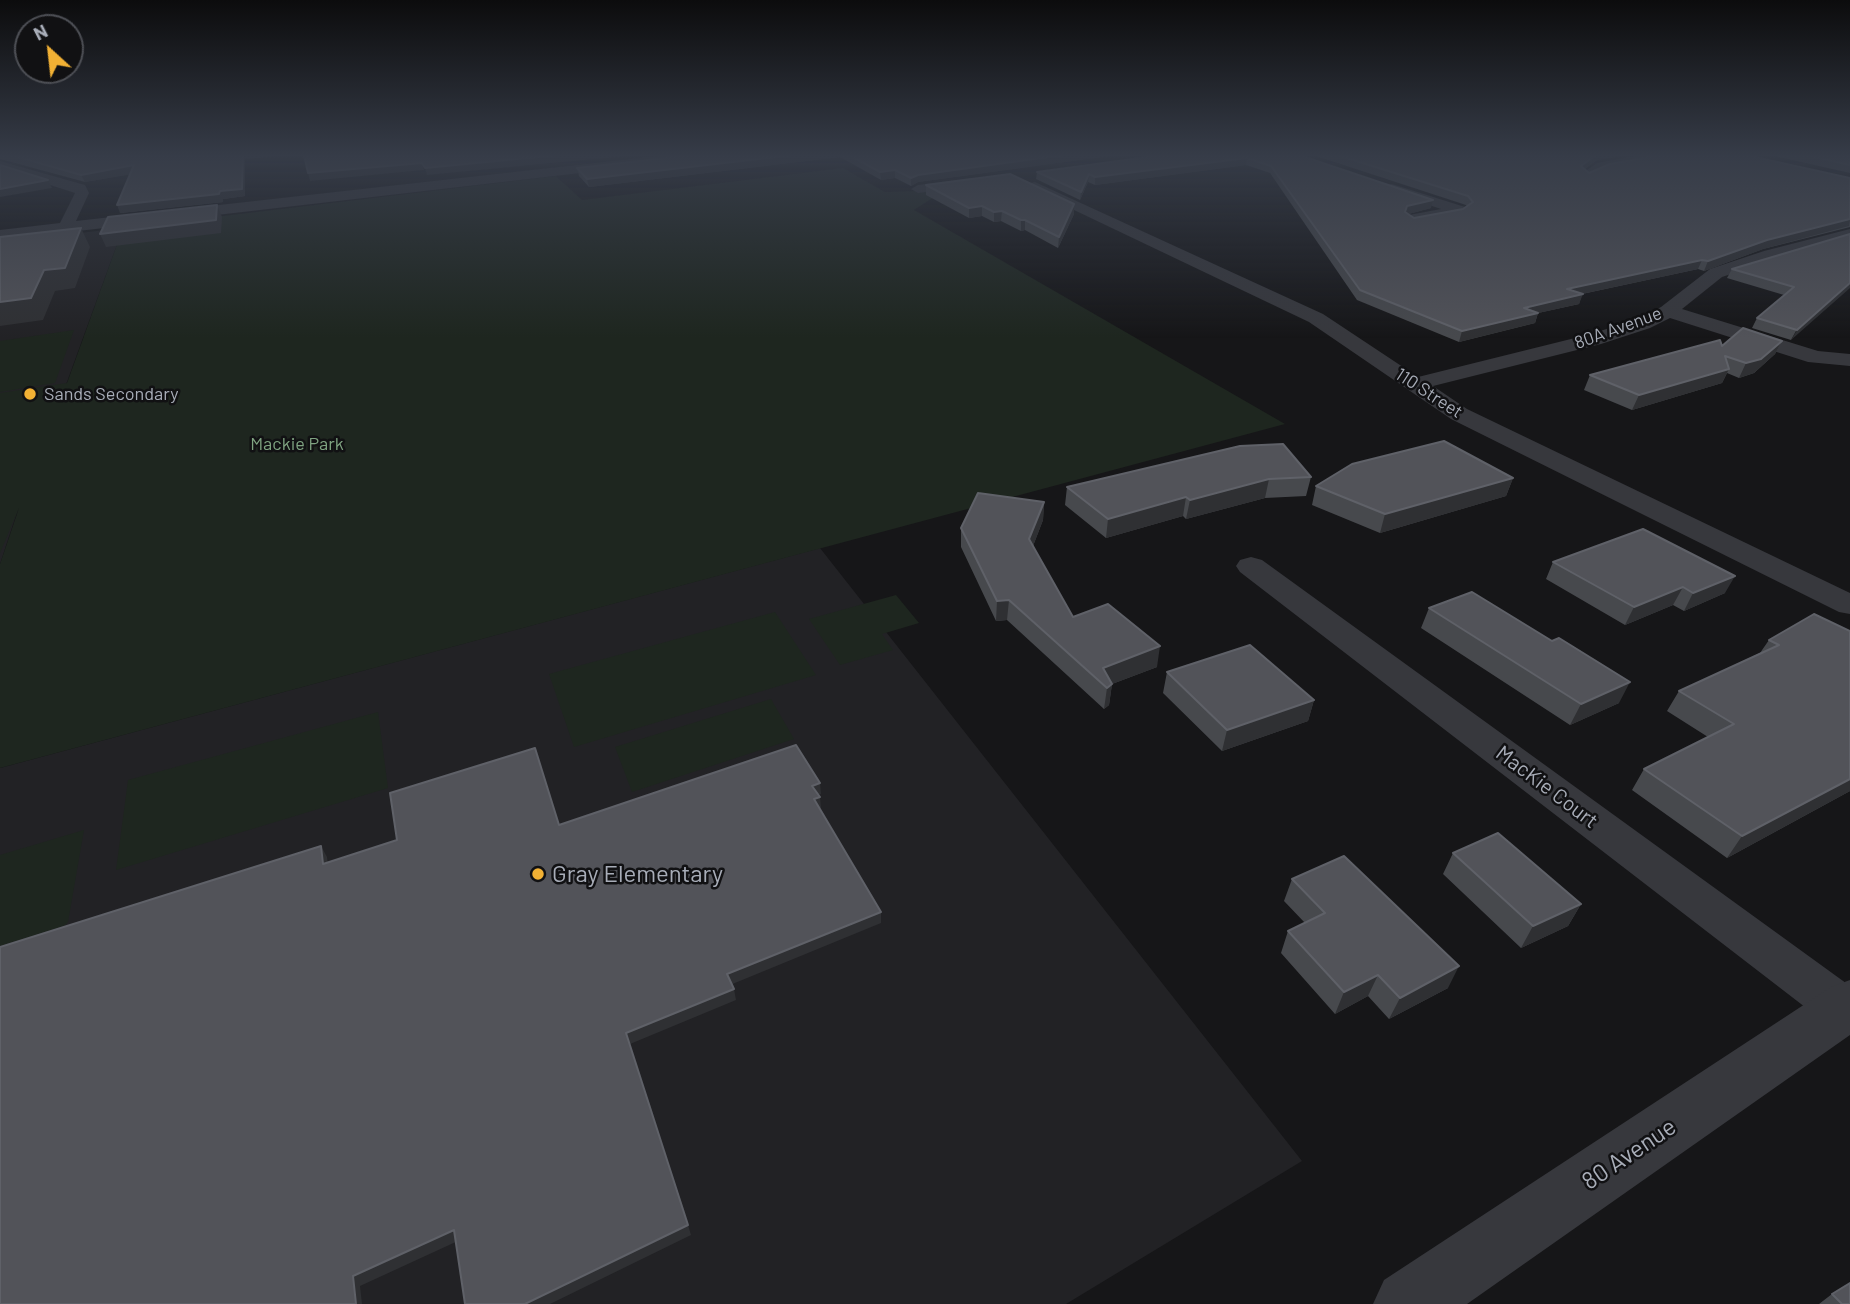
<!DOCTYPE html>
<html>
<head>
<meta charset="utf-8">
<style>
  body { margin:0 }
  #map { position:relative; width:1850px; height:1304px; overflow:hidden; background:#161618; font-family:Barlow,sans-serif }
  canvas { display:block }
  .north { position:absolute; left:14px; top:14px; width:70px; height:70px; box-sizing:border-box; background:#111113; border:2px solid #4d4f55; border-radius:50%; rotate:333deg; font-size:19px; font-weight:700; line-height:28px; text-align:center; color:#a8adb8 }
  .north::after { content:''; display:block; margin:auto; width:24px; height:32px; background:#f2b134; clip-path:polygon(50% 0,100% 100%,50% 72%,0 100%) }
</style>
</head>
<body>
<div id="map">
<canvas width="1850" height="1304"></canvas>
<div class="north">N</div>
</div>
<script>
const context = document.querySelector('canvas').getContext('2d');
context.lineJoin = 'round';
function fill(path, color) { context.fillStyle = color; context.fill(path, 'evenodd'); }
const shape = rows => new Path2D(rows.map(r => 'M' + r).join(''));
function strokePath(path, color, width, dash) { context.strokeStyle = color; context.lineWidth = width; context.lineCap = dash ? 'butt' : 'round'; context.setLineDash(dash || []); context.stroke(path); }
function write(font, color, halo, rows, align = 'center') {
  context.font = font + ' Barlow,sans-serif'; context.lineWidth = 5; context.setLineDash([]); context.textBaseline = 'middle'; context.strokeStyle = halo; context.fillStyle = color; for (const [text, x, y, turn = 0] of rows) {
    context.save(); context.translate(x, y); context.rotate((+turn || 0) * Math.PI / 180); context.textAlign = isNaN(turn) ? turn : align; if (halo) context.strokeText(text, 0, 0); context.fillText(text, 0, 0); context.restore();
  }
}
const built = shape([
  [123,228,67,382,52,406,0,564,0,242],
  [820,548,1302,1161,1066,1304,0,1304,0,768]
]);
const green = shape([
  [843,168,885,192,945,190,914,210,1285,424,0,768,0,564,19,508,0,553,0,393,67,383,123,228,556,176,582,200],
  [74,330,55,383,0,392,0,341],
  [896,595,919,623,882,634,893,650,840,665,809,619],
  [775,612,816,675,574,747,549,674],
  [771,699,794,739,632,792,615,747],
  [378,712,388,788,116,870,128,780],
  [84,830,68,922,64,926,0,946,0,855]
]);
const minor = shape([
  [666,155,708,155,702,159,0,240,0,230,60,223,75,193,0,169,0,161,85,185,89,193,76,221,666,155],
  [1640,155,1669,155,1663,159,1606,169,1588,178,1581,174,1597,163,1640,155],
  [971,178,976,179,976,185,918,193,911,189,918,185,971,178],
  [1035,182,1323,314,1418,377,1587,335,1636,320,1661,307,1710,269,1764,251,1850,229,1850,239,1776,259,1722,277,1682,309,1818,351,1850,354,1850,366,1808,362,1670,318,1650,328,1601,344,1433,386,1467,409,1850,593,1850,614,1839,612,1451,419,1309,322,1030,189,1028,186,1030,183,1035,182],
  [1392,184,1465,207,1468,210,1460,215,1409,221,1407,218,1409,215,1441,209,1387,191,1385,188,1387,185,1392,184],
  [1251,557,1262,560,1850,986,1850,1028,1844,1030,1827,1024,1240,572,1236,566,1240,560,1251,557]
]);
const tertiary = shape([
  [1850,980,1850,1035,1467,1304,1373,1304,1384,1280,1831,987,1850,980]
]);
const wall = shape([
  [0,155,282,155,245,159,245,196,223,199,223,202,120,213,131,174,85,182,0,159],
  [693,155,1116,155,918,182,911,186,895,178,881,180,840,157,589,187,579,176,577,168],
  [1299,155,1431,208,1408,214,1414,218,1463,209,1467,206,1466,205,1313,155,1625,155,1597,160,1585,169,1589,173,1850,178,1850,227,1763,249,1704,271,1698,269,1582,294,1579,304,1538,313,1535,323,1459,342,1357,300,1270,173,1246,165,1095,185,1088,182,1080,200,1036,179,1037,172],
  [1770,155,1850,155,1850,173],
  [926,185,1074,214,1058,248,1025,230,1021,231,1001,221,994,222,982,216,969,218,926,195],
  [1850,234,1791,340,1752,328,1757,318,1784,295,1727,278,1732,269],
  [1782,341,1775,354,1754,373,1739,378,1727,373,1722,383,1632,410,1584,390,1590,375,1722,346],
  [1311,477,1306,496,1265,498,1186,519,1183,516,1106,538,1065,505,1067,487],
  [1513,478,1506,496,1380,533,1312,505,1316,486],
  [1044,502,1043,520,1033,546,1073,617,1157,667,1112,684,1109,705,1104,709,1007,620,996,621,961,547,961,528],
  [1553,562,1725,593,1684,611,1673,605,1625,625,1546,579],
  [1429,608,1619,703,1570,725,1421,628],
  [1850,631,1850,791,1727,858,1632,790,1644,769,1708,737,1667,711,1679,691,1760,653,1769,640],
  [1167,672,1314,700,1308,721,1222,751,1163,693],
  [1453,853,1581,904,1568,926,1521,948,1443,874],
  [1292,879,1448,988,1389,1019,1368,996,1335,1014,1281,953,1288,931,1305,923,1284,901],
  [1832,1294,1850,1304,1819,1304]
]);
const shadedWall = shape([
  [243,155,282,155,245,159,245,196,223,199,223,202,120,213,117,205],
  [558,155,636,155,427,175,425,168],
  [793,155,840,155,840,157,589,187,587,179],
  [1063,155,1116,155,918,182,911,186,911,178,918,175],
  [1596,155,1625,155,1597,160,1578,173,1581,166],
  [1247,158,1246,165,1095,185,1095,177],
  [422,163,424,170,310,181,308,173],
  [134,165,138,173,85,182,81,175],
  [895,170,895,178,881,180,880,172],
  [1089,174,1088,182,1080,200,1081,192],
  [48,180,52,188,0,197,0,189],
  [1433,200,1431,208,1405,215,1407,206],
  [1074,204,1074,214,1058,248,1059,237],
  [217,205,222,217,221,233,106,247,100,234],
  [982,206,982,216,969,218,969,208],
  [1002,211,1001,221,994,222,994,212],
  [1850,219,1849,226,1763,249,1704,271,1708,261,1767,240],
  [1021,220,1025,220,1025,230,1021,231],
  [81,228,90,247,75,288,55,291,43,320,0,326,0,302,44,270],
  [1702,260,1698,269,1563,298,1567,289],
  [1850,283,1850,288,1791,340,1797,330],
  [1583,294,1579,304,1538,313,1535,323,1459,342,1462,331,1524,308],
  [1782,341,1775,354,1754,373,1739,378,1746,363],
  [1729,369,1722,383,1632,410,1639,395],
  [1513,478,1506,496,1380,533,1385,514],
  [1269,479,1265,498,1186,519,1190,500],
  [1186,497,1183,516,1106,538,1108,519],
  [1044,502,1043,520,1028,559,1029,539],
  [1735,576,1725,593,1684,611,1693,593],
  [1683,587,1673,605,1625,625,1634,607],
  [1009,600,1007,620,996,621,997,601],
  [1160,646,1157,667,1112,684,1109,705,1104,709,1107,688,1103,668],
  [1630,682,1619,703,1570,725,1581,704],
  [1314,700,1308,721,1222,751,1227,730],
  [1850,779,1850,791,1727,858,1742,836],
  [820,783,821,794,813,796,812,786],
  [820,797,821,808,815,810,814,799],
  [321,846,327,857,329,875,323,864],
  [1581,904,1568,926,1521,948,1533,926],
  [881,912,881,923,730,985,727,974],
  [1459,966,1448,988,1389,1019,1400,998],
  [1378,975,1368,996,1335,1014,1344,992],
  [734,989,736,1000,630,1044,626,1033],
  [688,1225,691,1235,550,1304,525,1304],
  [454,1230,460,1240,360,1286,362,1304,356,1304,353,1276]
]);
const building = shape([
  [11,155,243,155,242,189,220,191,219,194,117,205,134,165,81,175,11,155],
  [304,155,558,155,425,168,422,163,308,173,304,155],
  [693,155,793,155,587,179,577,168,693,155],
  [849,155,1063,155,918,175,911,178,895,170,880,172,849,155],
  [1162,155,1299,155,1433,200,1407,206,1405,212,1414,218,1463,209,1473,202,1468,196,1337,155,1596,155,1581,166,1589,173,1610,164,1661,155,1746,155,1850,178,1850,219,1767,240,1708,261,1702,260,1567,289,1583,294,1524,308,1538,313,1462,331,1360,290,1271,166,1247,158,1095,177,1089,174,1081,192,1037,172,1162,155],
  [1806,155,1850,155,1850,165,1806,155],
  [0,165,48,180,0,189,0,165],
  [1010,174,1074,204,1059,237,1025,220,1021,220,1002,211,994,212,982,206,969,208,926,185,1010,174],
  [217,205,216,220,100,234,108,217,217,205],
  [81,228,65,268,44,270,31,298,0,302,0,237,81,228],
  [1850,234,1850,283,1797,330,1757,318,1794,287,1732,269,1850,234],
  [1743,328,1782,341,1761,359,1746,363,1725,356,1729,369,1639,395,1590,375,1720,340,1722,346,1743,328],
  [1444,441,1513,478,1385,514,1316,486,1352,464,1444,441],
  [1283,444,1311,477,1269,479,1190,500,1186,497,1108,519,1067,487,1240,446,1283,444],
  [978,493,1044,502,1029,539,1073,617,1108,604,1160,646,1103,668,1112,684,1107,688,1009,600,997,601,961,528,978,493],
  [1643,529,1735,576,1693,593,1683,587,1634,607,1553,562,1643,529],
  [1472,592,1552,641,1559,638,1630,682,1581,704,1429,608,1472,592],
  [1814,614,1850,631,1850,779,1742,836,1644,769,1734,724,1679,691,1779,645,1769,640,1814,614],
  [1250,645,1314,700,1227,730,1167,672,1250,645],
  [796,745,820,783,812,786,820,797,814,799,881,912,727,974,734,989,626,1033,688,1225,525,1304,465,1304,454,1230,353,1276,356,1304,0,1304,0,947,321,846,323,864,397,840,390,793,535,748,559,825,796,745],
  [1498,833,1581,904,1533,926,1453,853,1498,833],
  [1344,856,1459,966,1400,998,1378,975,1344,992,1288,931,1325,913,1292,879,1344,856],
  [1850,1283,1850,1304,1842,1304,1832,1294,1850,1283]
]);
const markers = [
  [30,394,7,"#f2b134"],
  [538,874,7,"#f2b134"]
];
const farStreetnames = [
  ["80A Avenue",1618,328,-20],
  ["110 Street",1429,393,33]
];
const farPoinames = [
  ["Sands Secondary",44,394]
];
const farParknames = [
  ["Mackie Park",297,444]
];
const streetNames = [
  ["MacKie Court",1547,787,37]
];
const nearPoinames = [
  ["Gray Elementary",552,874]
];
const nearStreetnames = [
  ["80 Avenue",1629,1154,-34]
];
fill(built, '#222225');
fill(green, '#1e261f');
fill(minor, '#37383d');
fill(tertiary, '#37383d');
fill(wall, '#47494d');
fill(shadedWall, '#2f3033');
fill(building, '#525359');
strokePath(building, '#5f6168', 2);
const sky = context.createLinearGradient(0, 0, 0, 338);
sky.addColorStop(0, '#0c0c0d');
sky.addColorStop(0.46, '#363c48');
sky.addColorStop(1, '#363c4800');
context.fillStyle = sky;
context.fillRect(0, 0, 1850, 338);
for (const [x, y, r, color] of markers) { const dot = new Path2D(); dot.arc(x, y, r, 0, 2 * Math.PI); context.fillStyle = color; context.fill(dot); strokePath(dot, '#111113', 2.5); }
write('18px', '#a8adb8', '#111113', farStreetnames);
write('18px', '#a8adb8', '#111113', farPoinames, 'left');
write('18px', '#7fa381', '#111113', farParknames);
write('21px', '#a8adb8', '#111113', streetNames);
write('24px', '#a8adb8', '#111113', nearPoinames, 'left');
write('24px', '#a8adb8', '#111113', nearStreetnames);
</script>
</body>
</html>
